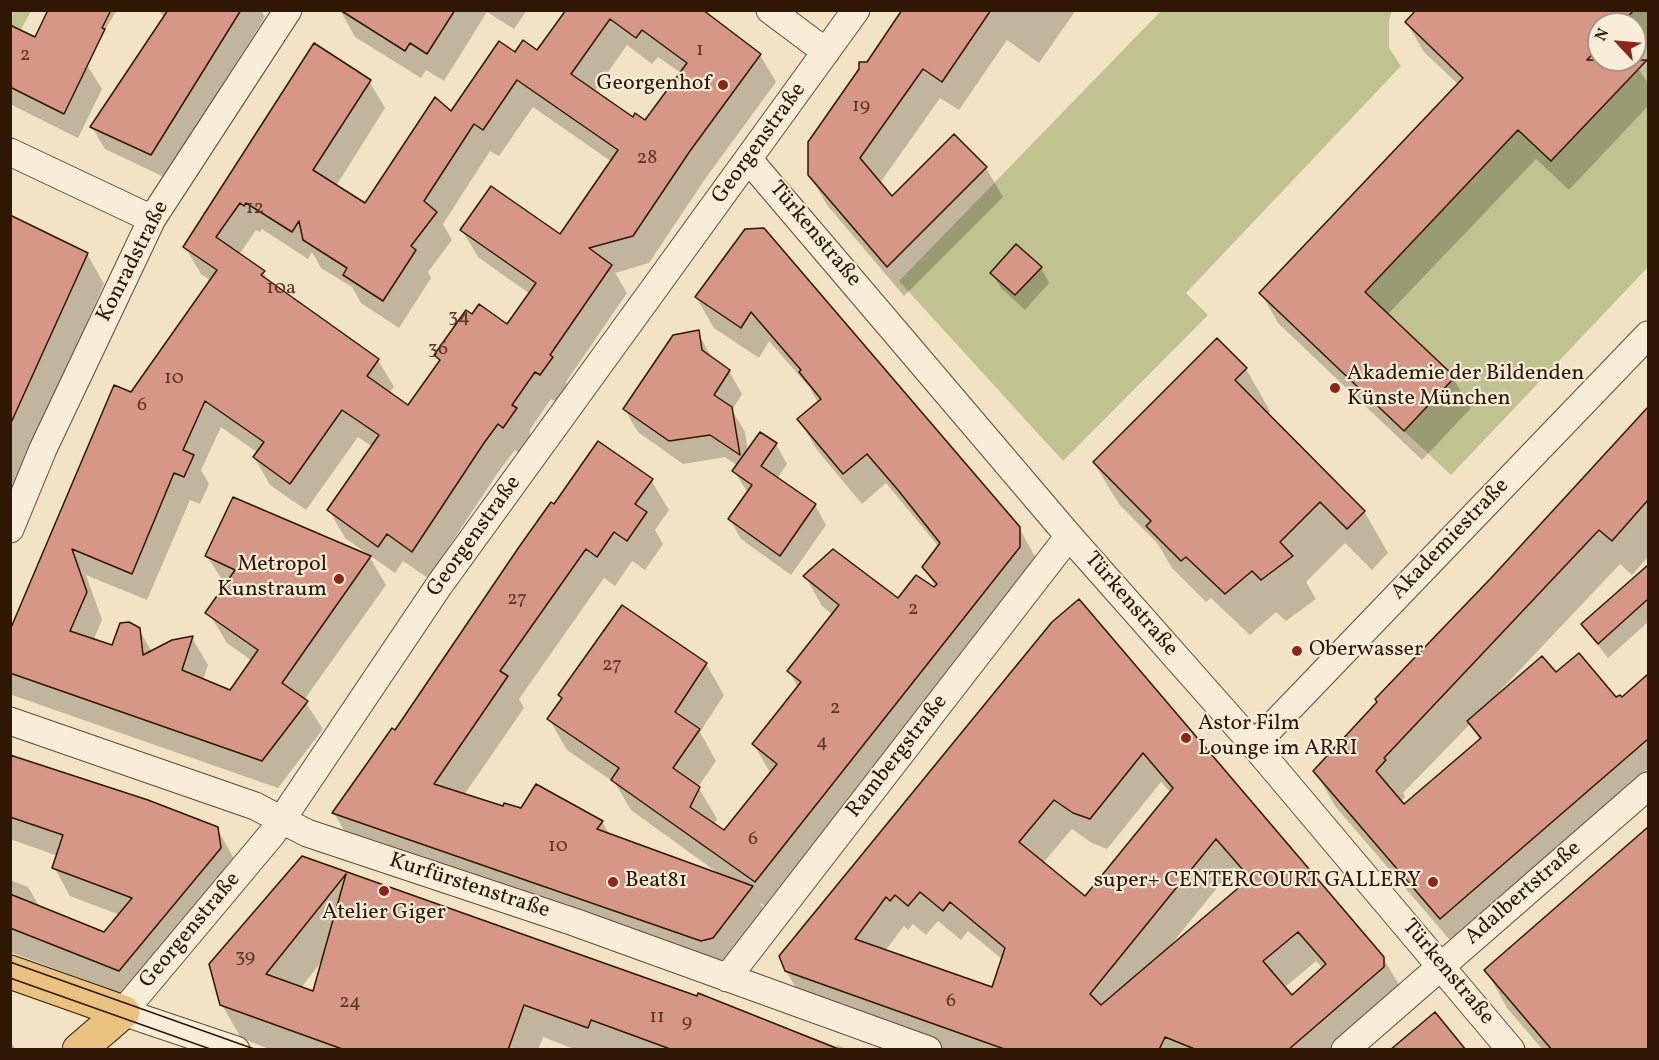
<!DOCTYPE html>
<html>
<head>
<meta charset="utf-8">
<style>
  body { margin:0 }
  #map { position:relative; width:1659px; height:1060px; overflow:hidden; background:#f2e3c5; font-family:Vollkorn,serif }
  canvas { display:block }
  .frame { position:absolute; inset:0; border:12px solid #301703; pointer-events:none }
  .north { position:absolute; left:1587px; top:12px; width:60px; height:60px; box-sizing:border-box; background:#f7edd9; border:2px solid #a79783; border-radius:50%; rotate:296deg; font-size:16px; font-weight:700; line-height:24px; text-align:center; color:#301703 }
  .north::after { content:''; display:block; margin:auto; width:21px; height:27px; background:#8f2418; clip-path:polygon(50% 0,100% 100%,50% 72%,0 100%) }
</style>
</head>
<body>
<div id="map">
<canvas width="1659" height="1060"></canvas>
<div class="frame"></div>
<div class="north">N</div>
</div>
<script>
const context = document.querySelector('canvas').getContext('2d');
context.lineJoin = 'round';
function fill(path, color) { context.fillStyle = color; context.fill(path, 'evenodd'); }
const shape = rows => new Path2D(rows.map(r => 'M' + r).join(''));
function strokePath(path, color, width, dash) { context.strokeStyle = color; context.lineWidth = width; context.lineCap = dash ? 'butt' : 'round'; context.setLineDash(dash || []); context.stroke(path); }
function write(font, color, halo, rows, align = 'center') {
  context.font = font + ' Vollkorn,serif'; context.lineWidth = 4.5; context.setLineDash([]); context.textBaseline = 'middle'; context.strokeStyle = halo; context.fillStyle = color; for (const [text, x, y, turn = 0] of rows) {
    context.save(); context.translate(x, y); context.rotate((+turn || 0) * Math.PI / 180); context.textAlign = isNaN(turn) ? turn : align; if (halo) context.strokeText(text, 0, 0); context.fillText(text, 0, 0); context.restore();
  }
}
const green = shape([
  [13,11,31,11,21,30,11,25],
  [1161,11,1392,11,1389,20,1389,48,1401,66,1186,293,1208,315,1063,461,899,281],
  [1634,11,1648,11,1648,267,1451,475,1404,431,1454,377,1365,292,1518,130,1551,161,1641,67,1635,60,1635,24,1621,24]
]);
const shadow = shape([
  [50,10,117,10,85,62,102,89,78,138,10,104,10,27,36,39],
  [158,10,261,10,265,17,164,177,105,149,92,127,165,18],
  [340,10,527,10,514,29,487,12,444,81,426,70,421,78,355,37],
  [568,10,700,10,760,55,776,82,705,179,649,263,615,273,627,293,566,382,568,386,556,402,551,399,529,431,532,437,520,454,515,450,499,471,428,578,403,561,395,573,345,538,329,510,373,447,358,437,306,510,270,485,254,457,258,453,221,427,201,470,209,484,200,504,190,500,147,600,86,575,102,620,93,641,112,647,139,630,152,652,192,638,208,665,203,680,231,692,252,661,227,643,210,615,226,586,207,556,369,556,386,585,304,700,323,729,278,788,12,695,10,634,132,394,211,281,201,274,185,247,369,81,385,108,336,186,366,205,451,113,516,54,538,52],
  [627,45,652,64,658,57,681,73,645,122,634,119,594,92],
  [533,107,612,162,560,236,462,230,478,257,530,294,507,326,436,355,440,363,409,407,389,393,394,387,378,360,270,284,263,272,239,255,256,230,260,232,262,229,308,259,312,252,321,268,352,287,361,303,399,328,431,278,428,272,452,240,443,224,490,151,499,156],
  [904,10,1076,10,1039,63,1007,40,959,110,940,98,880,183,892,198,986,168,1003,197,904,296,827,205,810,175,868,63],
  [1418,10,1648,10,1648,43,1635,57,1635,24,1599,24,1599,60,1632,60,1648,83,1648,106,1569,190,1536,159,1387,315,1453,378,1471,408,1422,460,1278,323,1261,293,1459,85,1424,52,1407,23],
  [10,217,87,254,104,284,10,496],
  [763,229,1019,528,1037,560,774,912,760,903,769,917,730,968,351,843,334,813,395,732,554,506,651,480,669,510,655,530,663,544,645,570,632,561,615,586,604,578,519,699,524,708,464,795,504,808,602,822,610,835,722,876,631,810,615,783,567,750,549,719,562,699,560,695,706,664,724,695,700,732,716,761,698,787,717,819,714,825,725,832,771,774,754,745,798,688,789,671,833,615,822,606,805,576,898,600,938,592,924,567,939,547,886,483,862,504,817,450,799,419,818,403,810,388,769,341,759,358,714,328,696,297],
  [1041,268,1049,283,1025,310,1001,288,992,273],
  [698,332,712,359,729,371,742,394,732,410,745,432,748,452,776,444,787,464,777,479,815,505,826,525,791,575,741,539,730,519,748,493,734,471,738,466,725,457,683,464,638,432,625,410],
  [1217,340,1246,369,1270,411,1267,414,1364,511,1388,553,1372,570,1345,543,1306,582,1316,599,1286,621,1276,612,1250,635,1211,598,1206,602,1172,568,1158,544,1119,504,1094,463],
  [1648,410,1648,557,1632,575,1620,564,1499,692,1556,674,1622,700,1648,676,1648,790,1461,953,1335,806,1315,771],
  [1470,724,1480,741,1404,806,1400,802,1405,797,1403,793],
  [1645,570,1648,574,1648,622,1608,658,1583,625],
  [1053,623,1383,958,1401,988,1340,1050,944,1050,804,1001,786,971],
  [1161,782,1171,793,1086,898,1043,863,1072,829,1092,843,1107,849],
  [1234,867,1247,883,1171,947,1170,946],
  [938,921,961,940,968,931,1003,960,993,989,885,951,904,926,908,930,913,924,926,935],
  [1316,961,1323,969,1292,997,1284,988],
  [10,757,217,828,233,857,237,878,136,999,10,952,10,880,28,887,40,908,104,933,120,915,70,896,54,867,58,856,10,839],
  [1648,830,1648,1050,1543,1050,1507,1008,1486,970],
  [302,858,698,998,699,995,837,1047,837,1045,849,1050,577,1050,543,1037,538,1050,272,1050,241,1038,222,1005],
  [324,958,314,993,301,988],
  [10,1042,17,1050,10,1050]
]);
const building = shape([
  [48,10,111,10,102,28,105,29,64,114,10,87,10,25,35,37,48,10],
  [168,10,241,10,151,155,90,127,168,10],
  [340,10,455,10,427,54,410,43,405,51,340,10],
  [566,10,703,10,761,54,690,151,633,236,589,248,612,265,550,355,553,357,540,375,535,372,512,405,517,408,503,428,498,424,484,443,412,552,387,534,378,547,327,510,379,435,342,410,290,484,253,457,264,442,205,401,183,450,194,455,184,477,174,473,132,574,72,549,87,592,70,631,112,645,120,623,129,622,140,628,143,655,172,640,193,636,182,670,230,690,258,650,205,613,235,570,205,556,233,497,371,556,282,683,308,701,262,761,10,673,10,630,114,385,131,392,217,270,183,247,314,43,371,80,313,170,365,203,435,97,451,111,499,41,515,52,523,40,537,50,566,10],
  [610,19,636,38,642,30,687,63,645,120,635,113,633,117,571,74,610,19],
  [517,80,618,150,560,234,491,186,460,230,536,283,507,324,479,304,472,314,466,310,434,355,440,360,408,405,367,376,379,359,261,275,265,271,216,237,240,203,244,206,246,203,292,232,299,221,303,240,347,268,343,275,383,301,416,250,411,246,437,212,424,201,474,124,483,130,517,80],
  [902,10,991,10,942,82,923,69,860,158,892,196,954,134,987,167,887,267,808,175,808,142,859,69,859,62,867,62,902,10],
  [1416,10,1634,10,1621,24,1599,24,1599,47,1587,60,1647,60,1551,161,1518,130,1365,292,1455,377,1404,431,1259,293,1463,78,1405,22,1416,10],
  [10,215,88,253,10,425,10,215],
  [764,228,1020,527,1020,547,755,882,611,780,619,768,547,719,562,698,558,695,622,605,707,663,675,712,700,729,673,768,700,787,690,807,724,830,777,764,752,744,801,682,787,671,839,605,803,576,833,549,898,598,916,575,934,587,937,584,922,567,940,543,898,490,867,454,843,474,797,419,821,399,799,372,801,370,751,312,741,328,695,297,745,229,764,228],
  [1016,244,1042,267,1015,295,990,273,1016,244],
  [699,330,702,350,730,370,714,395,732,407,740,455,710,435,669,441,623,409,673,335,699,330],
  [1217,338,1247,368,1235,380,1365,511,1347,529,1320,502,1280,542,1293,556,1261,580,1252,571,1225,594,1186,557,1181,561,1146,526,1151,521,1093,462,1217,338],
  [1648,407,1648,500,1612,541,1599,530,1384,758,1386,760,1376,771,1404,804,1481,738,1467,721,1542,656,1556,672,1579,653,1616,697,1620,695,1622,697,1648,674,1648,739,1440,919,1313,771,1377,702,1375,699,1492,577,1648,407],
  [760,432,777,443,761,466,816,504,780,556,728,519,752,485,732,471,760,432],
  [598,441,653,479,635,504,647,512,627,541,614,532,597,557,586,549,500,671,508,676,434,784,503,806,504,803,521,808,536,784,603,821,597,829,753,886,713,938,701,941,332,813,392,728,395,730,519,547,551,502,554,504,598,441],
  [1648,565,1648,599,1598,644,1581,624,1648,565],
  [1079,599,1384,957,1384,967,1288,1050,1197,1050,1165,1037,1159,1050,1007,1050,785,971,779,956,1052,622,1079,599],
  [1143,753,1173,788,1085,896,1019,842,1054,800,1073,813,1090,819,1143,753],
  [1216,839,1250,878,1101,1005,1090,994,1216,839],
  [920,892,943,911,950,902,1005,948,992,987,855,939,886,897,890,901,895,895,908,906,920,892],
  [1298,932,1326,964,1292,995,1263,961,1298,932],
  [10,755,148,800,218,827,221,848,119,971,10,928,10,894,104,932,132,898,52,868,63,835,10,817,10,755],
  [1648,827,1648,1050,1552,1050,1484,970,1648,827],
  [302,856,697,996,698,993,841,1050,673,1050,591,1020,588,1028,524,1005,508,1050,345,1050,220,1005,209,964,302,856],
  [346,874,313,991,266,974,346,874],
  [1435,1012,1466,1050,1390,1050,1435,1012]
]);
const minor = shape([
  [770,10,826,52],
  [10,152,152,219],
  [749,160,1069,536,1254,745,1511,1050],
  [10,529,43,449,152,219,288,10],
  [10,721,255,806,307,833,574,922,928,1050],
  [1254,745,1648,335],
  [727,978,1069,536],
  [236,1050,123,1012,272,834,440,584,856,10],
  [1345,1050,1648,786]
]);
const major = shape([
  [10,972,123,1012,79,1050]
]);
const tram = shape([
  [10,962,257,1050],
  [10,978,213,1050]
]);
const markers = [
  [723,85,6,"#8f2418"],
  [1335,388,6,"#8f2418"],
  [339,579,6,"#8f2418"],
  [1297,651,6,"#8f2418"],
  [1186,738,6,"#8f2418"],
  [613,882,6,"#8f2418"],
  [1433,882,6,"#8f2418"],
  [384,891,6,"#8f2418"]
];
const numberNames = [
  ["1",700,51],
  ["2",25,56],
  ["19",861,107],
  ["28",647,159],
  ["12",255,209],
  ["10a",281,289],
  ["34",459,318],
  ["36",438,350],
  ["10",174,379],
  ["6",142,406],
  ["27",517,600],
  ["2",913,610],
  ["27",612,666],
  ["2",835,709],
  ["4",822,743],
  ["6",753,840],
  ["10",558,847],
  ["39",245,958],
  ["6",951,1002],
  ["24",350,1003],
  ["11",657,1018],
  ["9",687,1023]
];
const poiNames = [
  ["Georgenhof",711,85,"right"],
  ["Akademie der Bildenden",1347,375],
  ["Künste München",1347,400],
  ["Metropol",327,566,"right"],
  ["Kunstraum",327,591,"right"],
  ["Oberwasser",1309,651],
  ["Astor Film",1198,725],
  ["Lounge im ARRI",1198,750],
  ["Beat81",625,882],
  ["super+ CENTERCOURT GALLERY",1421,882,"right"],
  ["Atelier Giger",384,914,"center"]
];
const streetNames = [
  ["Georgenstraße",760,144,-54],
  ["Türkenstraße",814,235,50],
  ["Konradstraße",134,262,-63],
  ["Georgenstraße",475,537,-54],
  ["Akademiestraße",1451,540,-46],
  ["Türkenstraße",1130,605,49],
  ["Rambergstraße",898,757,-52],
  ["Kurfürstenstraße",469,887,18],
  ["Adalbertstraße",1524,894,-41],
  ["Georgenstraße",191,931,-50],
  ["Türkenstraße",1447,973,50]
];
fill(green, '#c0c290');
fill(shadow, '#0003');
fill(building, '#d79787');
strokePath(building, '#301703', 1.5);
strokePath(minor, '#604a34', 29);
strokePath(major, '#301703', 35);
strokePath(minor, '#f7edd9', 27);
strokePath(major, '#e9c282', 33);
strokePath(tram, '#301703', 1.5);
for (const [x, y, r, color] of markers) { const dot = new Path2D(); dot.arc(x, y, r, 0, 2 * Math.PI); context.fillStyle = color; context.fill(dot); strokePath(dot, '#f7edd9', 2); }
write('20px', '#5a3724', null, numberNames);
write('22px', '#301703', '#f7edd9', poiNames, 'left');
write('22px', '#301703', '#f7edd9', streetNames);
</script>
</body>
</html>
